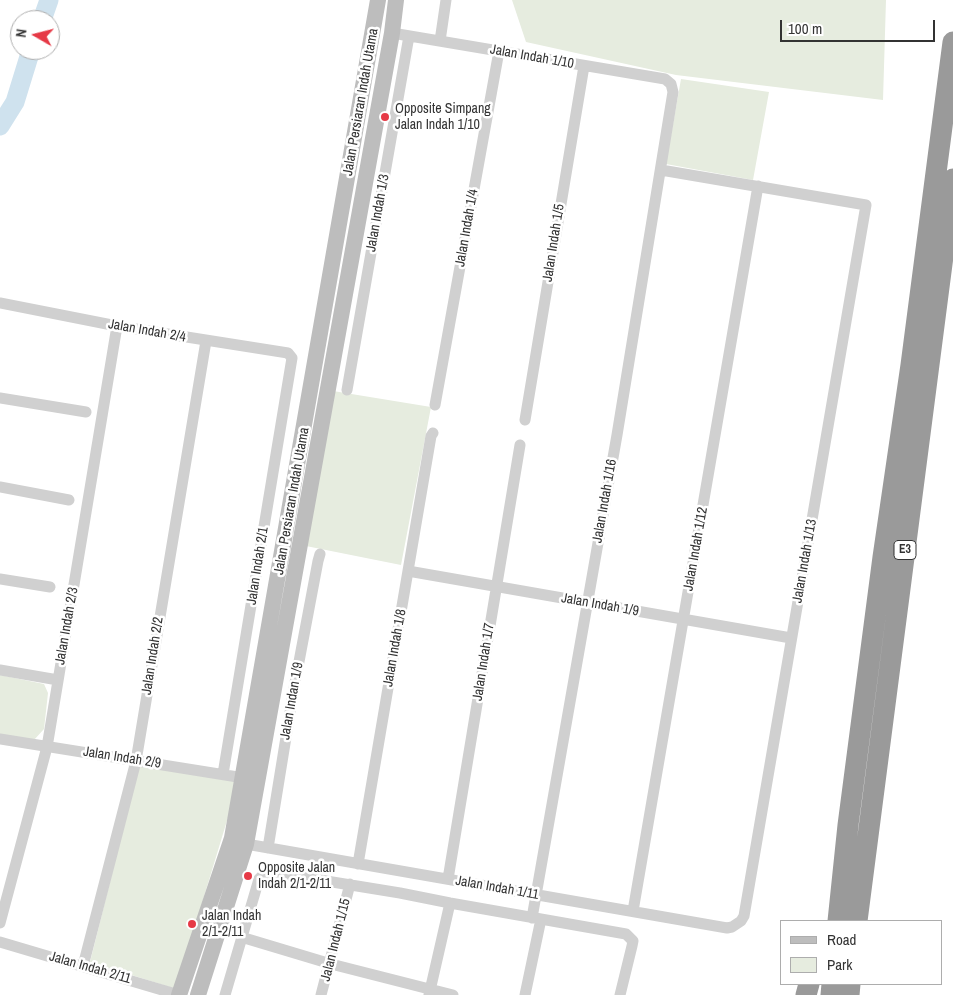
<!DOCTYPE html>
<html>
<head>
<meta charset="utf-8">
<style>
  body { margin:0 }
  #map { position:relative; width:953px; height:995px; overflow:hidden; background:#fff; font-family:"Archivo Narrow",sans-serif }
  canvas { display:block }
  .legend { position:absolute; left:780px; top:920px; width:162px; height:65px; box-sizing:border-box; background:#fff; border:1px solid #adadad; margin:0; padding:6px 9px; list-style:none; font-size:15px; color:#333 }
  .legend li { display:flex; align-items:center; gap:10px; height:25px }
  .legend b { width:25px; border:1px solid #adadad }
  .north { position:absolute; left:10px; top:10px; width:50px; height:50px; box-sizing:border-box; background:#fff; border:1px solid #adadad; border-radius:50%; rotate:278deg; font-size:14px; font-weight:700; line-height:20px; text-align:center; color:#333 }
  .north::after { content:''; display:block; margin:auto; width:18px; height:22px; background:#e63946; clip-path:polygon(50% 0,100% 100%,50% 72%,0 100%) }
  .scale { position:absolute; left:780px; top:20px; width:155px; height:22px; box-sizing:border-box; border:2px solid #333; border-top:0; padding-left:6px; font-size:15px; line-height:18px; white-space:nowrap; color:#333; -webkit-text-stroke:4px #fff; paint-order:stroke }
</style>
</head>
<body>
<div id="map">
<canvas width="953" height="995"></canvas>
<ul class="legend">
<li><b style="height:6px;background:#bdbdbd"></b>Road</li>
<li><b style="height:14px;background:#e6ecdf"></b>Park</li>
</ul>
<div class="north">N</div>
<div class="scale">100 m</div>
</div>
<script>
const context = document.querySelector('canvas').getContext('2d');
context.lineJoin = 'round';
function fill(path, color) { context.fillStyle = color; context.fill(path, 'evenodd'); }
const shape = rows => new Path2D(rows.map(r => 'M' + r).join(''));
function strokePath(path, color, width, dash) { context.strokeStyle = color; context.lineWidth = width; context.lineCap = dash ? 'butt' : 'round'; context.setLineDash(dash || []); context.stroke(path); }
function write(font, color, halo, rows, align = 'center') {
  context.font = font + ' "Archivo Narrow",sans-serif'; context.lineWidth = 5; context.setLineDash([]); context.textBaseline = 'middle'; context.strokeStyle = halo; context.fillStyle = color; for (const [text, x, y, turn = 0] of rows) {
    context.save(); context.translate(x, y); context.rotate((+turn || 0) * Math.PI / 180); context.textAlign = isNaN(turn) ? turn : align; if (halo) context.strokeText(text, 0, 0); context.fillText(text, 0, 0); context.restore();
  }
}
const green = shape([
  [512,0,886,0,883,100,676,75,526,42],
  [681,79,769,92,753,180,666,164],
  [327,390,431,407,401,565,301,545],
  [0,675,44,684,48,693,44,729,34,740,0,734],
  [139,766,239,781,176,989,90,962]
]);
const river = shape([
  [42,20,49,0],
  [0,126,15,102,31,50]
]);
const street = shape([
  [392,33,665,79,671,84,673,92,617,435,532,918],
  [440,41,446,0],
  [0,303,117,326,288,353,292,358,223,774],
  [347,390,409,36],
  [0,398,86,412],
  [435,405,499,51],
  [525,420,584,66],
  [0,487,69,500],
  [408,571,791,638],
  [0,579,50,587],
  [0,670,58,680],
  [0,739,244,778],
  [246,844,727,928,732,927,741,921,744,916,866,205,661,170],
  [268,848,294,688,318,561,320,554],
  [358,864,431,436,433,433],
  [448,879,520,445],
  [633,911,758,186],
  [0,923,47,747,117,326],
  [241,937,331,964,453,995],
  [0,942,179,995],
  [83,966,136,761,206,341],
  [225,995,259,879,264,874,271,872,400,893,450,903,626,934,633,941,632,946,620,995],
  [321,995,350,884],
  [429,995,450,903],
  [525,995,541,919]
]);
const secondary = shape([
  [179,995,232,838,235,821,378,0],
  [198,995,246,844,392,33,396,0]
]);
const highway = shape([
  [838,921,848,825,883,557,911,365,953,42],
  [857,921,953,179],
  [806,995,809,984],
  [831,995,832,984],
  [849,995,850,984]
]);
const markers = [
  [385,117,5,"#e63946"],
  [248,876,5,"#e63946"],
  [192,924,5,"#e63946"]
];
const shields = [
  [905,550,22]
];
const shieldNames = [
  ["E3",905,550]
];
const streetNames = [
  ["Jalan Indah 1/10",532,57,10],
  ["Jalan Persiaran Indah Utama",361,102,-80],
  ["Jalan Indah 1/3",378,213,-80],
  ["Jalan Indah 1/4",467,228,-80],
  ["Jalan Indah 1/5",554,243,-81],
  ["Jalan Indah 2/4",147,331,10],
  ["Jalan Persiaran Indah Utama",292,501,-80],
  ["Jalan Indah 1/16",605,501,-80],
  ["Jalan Indah 1/12",696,549,-80],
  ["Jalan Indah 1/13",805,561,-80],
  ["Jalan Indah 2/1",258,566,-81],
  ["Jalan Indah 1/9",600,605,10],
  ["Jalan Indah 2/3",67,626,-80],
  ["Jalan Indah 1/8",395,648,-80],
  ["Jalan Indah 2/2",153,656,-81],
  ["Jalan Indah 1/7",484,662,-81],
  ["Jalan Indan 1/9",292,701,-80],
  ["Jalan Indah 2/9",122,758,9],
  ["Jalan Indah 1/11",497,888,10],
  ["Jalan Indah 1/15",336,940,-76],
  ["Jalan Indah 2/11",90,968,16]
];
const poiNames = [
  ["Opposite Simpang",395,109],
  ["Jalan Indah 1/10",395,125],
  ["Opposite Jalan",258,868],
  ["Indah 2/1-2/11",258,884],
  ["Jalan Indah",202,916],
  ["2/1-2/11",202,932]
];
fill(green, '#e6ecdf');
strokePath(river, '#cfe2ee', 19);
strokePath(street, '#d0d0d0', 11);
strokePath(secondary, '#bdbdbd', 16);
strokePath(highway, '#9a9a9a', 21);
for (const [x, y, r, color] of markers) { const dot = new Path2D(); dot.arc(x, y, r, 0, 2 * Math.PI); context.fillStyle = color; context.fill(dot); strokePath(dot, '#fff', 2); }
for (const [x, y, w] of shields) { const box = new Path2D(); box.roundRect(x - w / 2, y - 9.5, w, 19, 4); context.fillStyle = '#fff'; context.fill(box); strokePath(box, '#333', 1); }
write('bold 12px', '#333', null, shieldNames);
write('14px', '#333', '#fff', streetNames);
write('14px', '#333', '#fff', poiNames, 'left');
</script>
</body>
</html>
